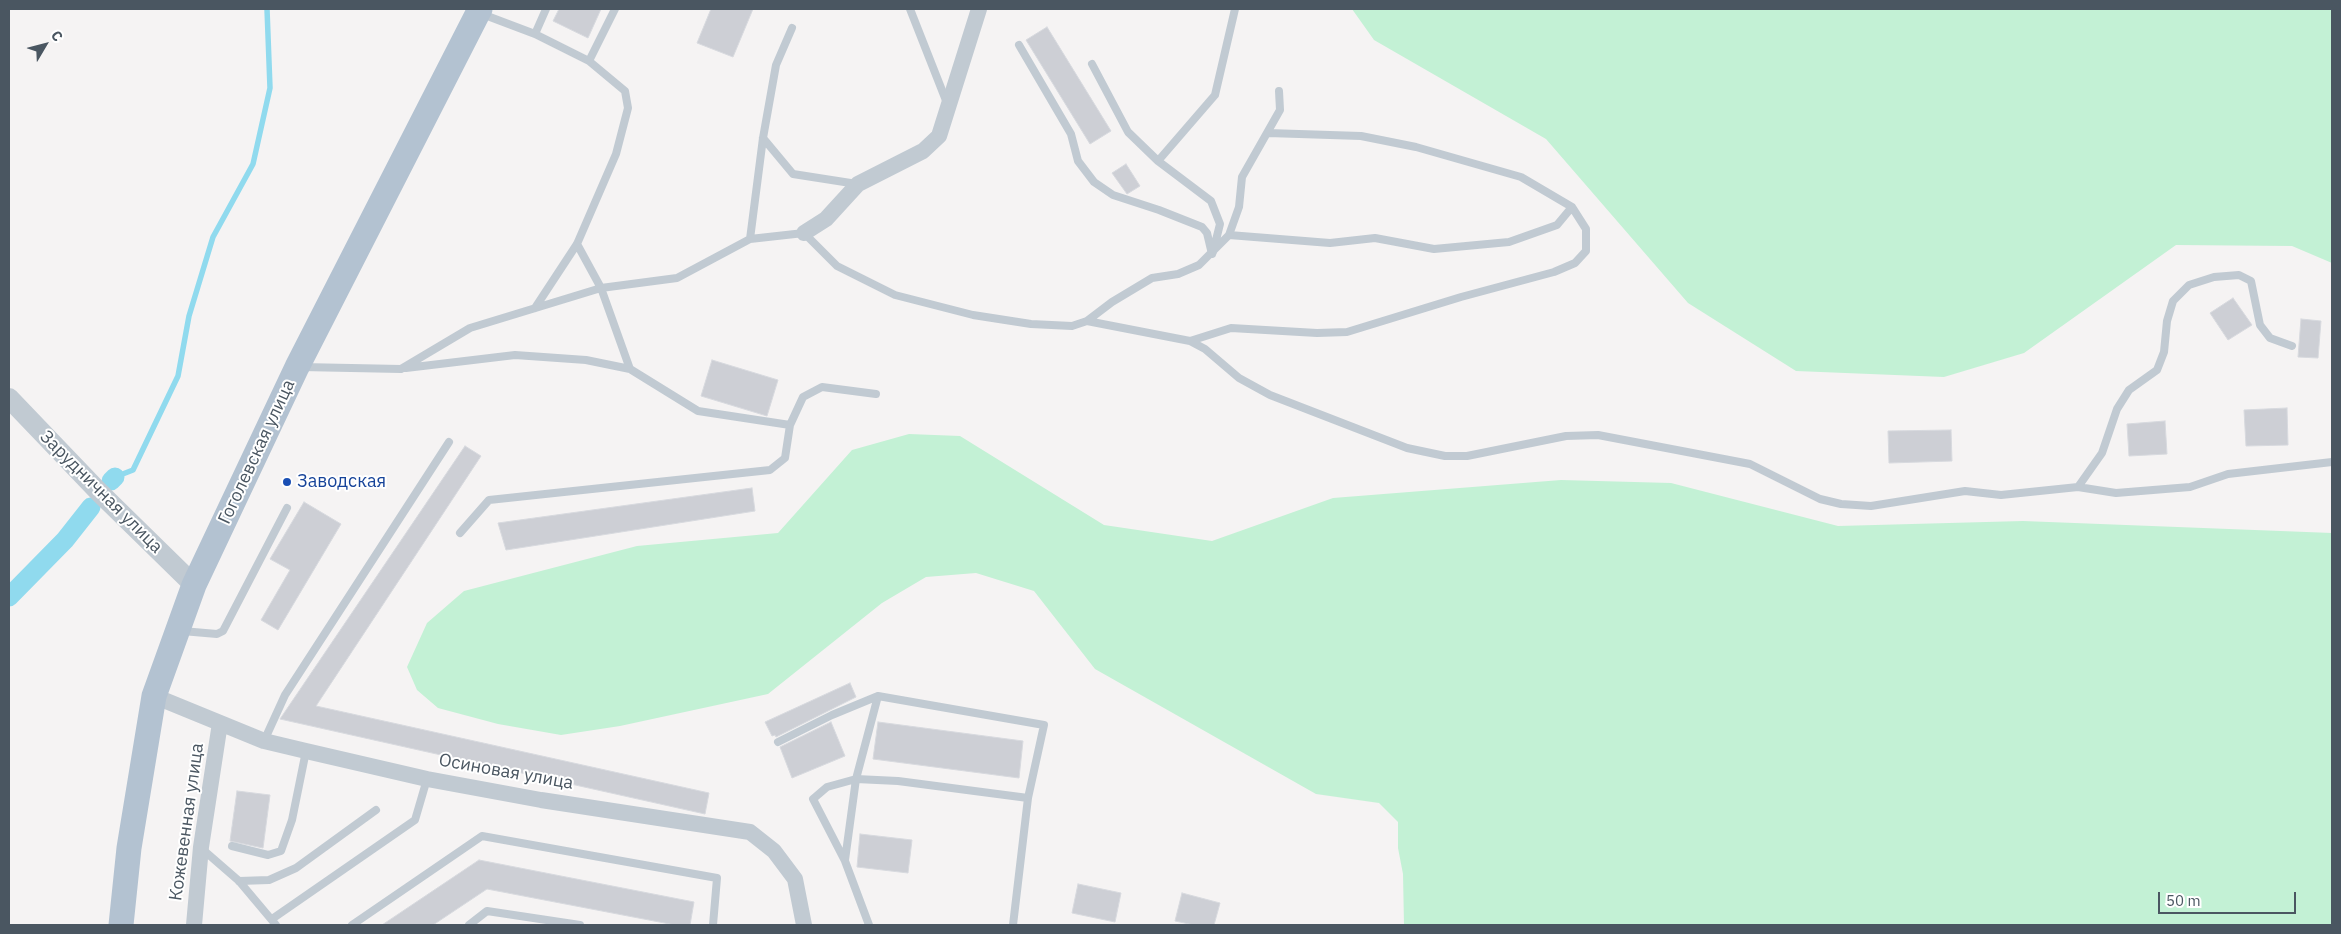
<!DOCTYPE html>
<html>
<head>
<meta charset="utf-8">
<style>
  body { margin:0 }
  #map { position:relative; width:2341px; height:934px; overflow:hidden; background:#f5f3f3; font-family:"IBM Plex Sans",sans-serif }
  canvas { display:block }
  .frame { position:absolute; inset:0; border:10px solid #4a5661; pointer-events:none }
  .north { position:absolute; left:20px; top:20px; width:50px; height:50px; -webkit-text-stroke:4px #fff; paint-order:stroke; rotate:53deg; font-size:14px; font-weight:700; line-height:20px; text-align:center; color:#4a5661 }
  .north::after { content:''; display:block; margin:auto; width:18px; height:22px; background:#4a5661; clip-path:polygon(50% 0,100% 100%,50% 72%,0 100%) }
  .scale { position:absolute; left:2158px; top:892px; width:138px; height:22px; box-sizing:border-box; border:2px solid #4a5661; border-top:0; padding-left:6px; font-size:15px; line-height:18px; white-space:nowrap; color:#4a5661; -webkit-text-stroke:4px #fff; paint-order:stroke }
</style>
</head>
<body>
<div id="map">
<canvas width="2341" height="934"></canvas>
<div class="frame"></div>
<div class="north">С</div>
<div class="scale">50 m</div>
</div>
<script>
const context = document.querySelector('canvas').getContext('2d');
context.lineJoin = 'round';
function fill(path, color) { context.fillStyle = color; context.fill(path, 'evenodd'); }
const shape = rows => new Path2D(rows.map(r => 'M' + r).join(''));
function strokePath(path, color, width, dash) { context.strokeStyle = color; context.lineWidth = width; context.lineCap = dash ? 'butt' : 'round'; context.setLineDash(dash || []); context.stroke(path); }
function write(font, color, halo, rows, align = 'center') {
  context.font = font + ' "IBM Plex Sans",sans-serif'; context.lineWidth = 4; context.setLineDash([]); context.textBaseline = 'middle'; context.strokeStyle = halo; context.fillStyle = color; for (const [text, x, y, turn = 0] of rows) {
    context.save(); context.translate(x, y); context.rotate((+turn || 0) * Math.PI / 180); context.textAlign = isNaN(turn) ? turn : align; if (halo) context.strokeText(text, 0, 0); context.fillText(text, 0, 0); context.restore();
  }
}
const green = shape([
  [1352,9,2332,9,2332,263,2292,246,2176,245,2024,353,1944,377,1796,371,1688,303,1546,139,1374,40],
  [909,434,960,436,1104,525,1212,541,1333,498,1561,480,1671,483,1838,526,2023,521,2332,533,2332,925,1404,925,1403,874,1398,848,1398,822,1379,803,1316,794,1095,669,1034,591,976,573,926,577,882,603,768,694,620,726,561,735,498,724,438,708,417,690,407,667,427,623,464,591,637,546,778,533,852,450]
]);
const stream = shape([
  [115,477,133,470,178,376,189,316,213,237,253,164,270,88,267,9]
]);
const canal = shape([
  [111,481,115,477],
  [9,597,65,540,91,507]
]);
const building = shape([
  [559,9,601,9,588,38,553,21,559,9],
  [711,9,753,9,733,57,697,43,711,9],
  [1047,27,1111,131,1090,144,1026,40,1047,27],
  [1126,164,1140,186,1127,194,1112,173,1126,164],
  [2233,298,2252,325,2228,340,2210,313,2233,298],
  [2301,319,2321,321,2318,358,2298,357,2301,319],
  [712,360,778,380,767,416,701,396,712,360],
  [2287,408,2288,445,2246,446,2244,410,2287,408],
  [2165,421,2167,454,2129,456,2127,424,2165,421],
  [1951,430,1952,461,1889,463,1888,431,1951,430],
  [465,446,481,456,316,706,709,793,705,814,280,719,465,446],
  [752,488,755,511,506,550,498,523,752,488],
  [304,502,341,524,278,630,261,620,290,570,270,559,304,502],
  [850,683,856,697,776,737,775,735,772,736,765,722,850,683],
  [831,722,845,756,792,778,780,747,831,722],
  [878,722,1023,741,1019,778,873,759,878,722],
  [237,791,270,795,263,848,230,841,237,791],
  [860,834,912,840,908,873,857,867,860,834],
  [479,860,694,902,690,925,675,925,487,889,433,925,382,925,479,860],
  [1078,884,1121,893,1115,922,1072,913,1078,884],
  [1182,893,1220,903,1214,925,1194,925,1175,921,1182,893]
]);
const service = shape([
  [910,9,947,103],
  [482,14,535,34,589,61,625,91,628,108,616,154,577,244,535,308],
  [535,34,546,9],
  [1019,45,1071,134,1078,161,1094,182,1113,195,1159,210,1202,227,1207,233,1212,254],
  [589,61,615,9],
  [1092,64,1128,132,1158,161,1211,201,1220,224,1213,252],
  [763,138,793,174,857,184],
  [1158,161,1215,95,1235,9],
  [1229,235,1330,243,1375,238,1434,249,1509,242,1557,225,1572,207],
  [750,239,763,138,776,65,792,28],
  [577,244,601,288,630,369],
  [1087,321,1190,341,1205,349,1239,378,1270,395,1407,448,1445,456,1467,456,1566,436,1598,435,1750,464,1820,499,1841,504,1871,506,1965,491,2001,495,2078,487,2116,493,2190,487,2228,474,2332,462],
  [1190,341,1231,328,1317,333,1347,332,1461,297,1554,272,1575,263,1586,251,1586,229,1572,207,1521,177,1416,147,1361,136,1268,133],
  [301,367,401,369,470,328,601,288,677,278,750,239,804,233,837,266,895,295,973,315,1031,324,1072,326,1087,321,1112,302,1152,278,1178,274,1199,265,1229,235,1239,207,1242,177,1280,110,1279,91],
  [406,368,515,355,586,360,630,369,698,411,790,425],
  [2078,487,2102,453,2117,409,2129,390,2157,370,2164,352,2167,321,2173,301,2189,285,2214,277,2239,275,2251,281,2260,325,2270,338,2292,346],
  [460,533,489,500,770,470,785,458,790,425,803,397,822,387,876,394],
  [182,631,217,634,223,631,287,508],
  [264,741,285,695,449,442],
  [778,742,832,715,878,696,1044,725,1028,798,1013,925],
  [232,846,268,855,281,851,292,820,306,751],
  [201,848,239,881,276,925],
  [845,860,856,779,878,696],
  [239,881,269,880,296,868,376,810],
  [272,919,415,820,427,779],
  [352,925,482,836,717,878,713,925],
  [469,925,487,911,580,925],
  [869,925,845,861,813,799,827,787,856,779,898,781,1028,798]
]);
const minor = shape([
  [804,233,826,219,858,184,923,151,939,136,979,9],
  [154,696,264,741,306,751,427,779,541,800,750,832,774,851,795,879,804,925],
  [194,925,201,847,220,723]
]);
const tertiary = shape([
  [9,398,98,491,194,585]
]);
const primary = shape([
  [121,925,129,848,154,696,194,585,297,367,480,9]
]);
const markers = [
  [287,482,5,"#1a4fb4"]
];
const streetNames = [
  ["Гоголевская улица",257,452,-65],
  ["Зарудничная улица",101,492,45],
  ["Осиновая улица",506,772,10],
  ["Кожевенная улица",187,822,-82]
];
const transitNames = [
  ["Заводская",297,482]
];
fill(green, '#c3f1d5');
strokePath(stream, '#90daee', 5.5);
strokePath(canal, '#90daee', 19);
fill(building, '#cdcfd5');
strokePath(building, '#d7d9de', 1);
strokePath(service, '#c1cad2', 8);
strokePath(minor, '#c1cad2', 16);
strokePath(tertiary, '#c1cad2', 20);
strokePath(primary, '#b3c2d1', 25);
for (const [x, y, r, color] of markers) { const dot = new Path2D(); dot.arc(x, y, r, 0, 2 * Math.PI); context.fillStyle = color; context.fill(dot); strokePath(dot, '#fff', 2); }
write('18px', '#4a5661', '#fff', streetNames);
write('18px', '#164399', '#fff', transitNames, 'left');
</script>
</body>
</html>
